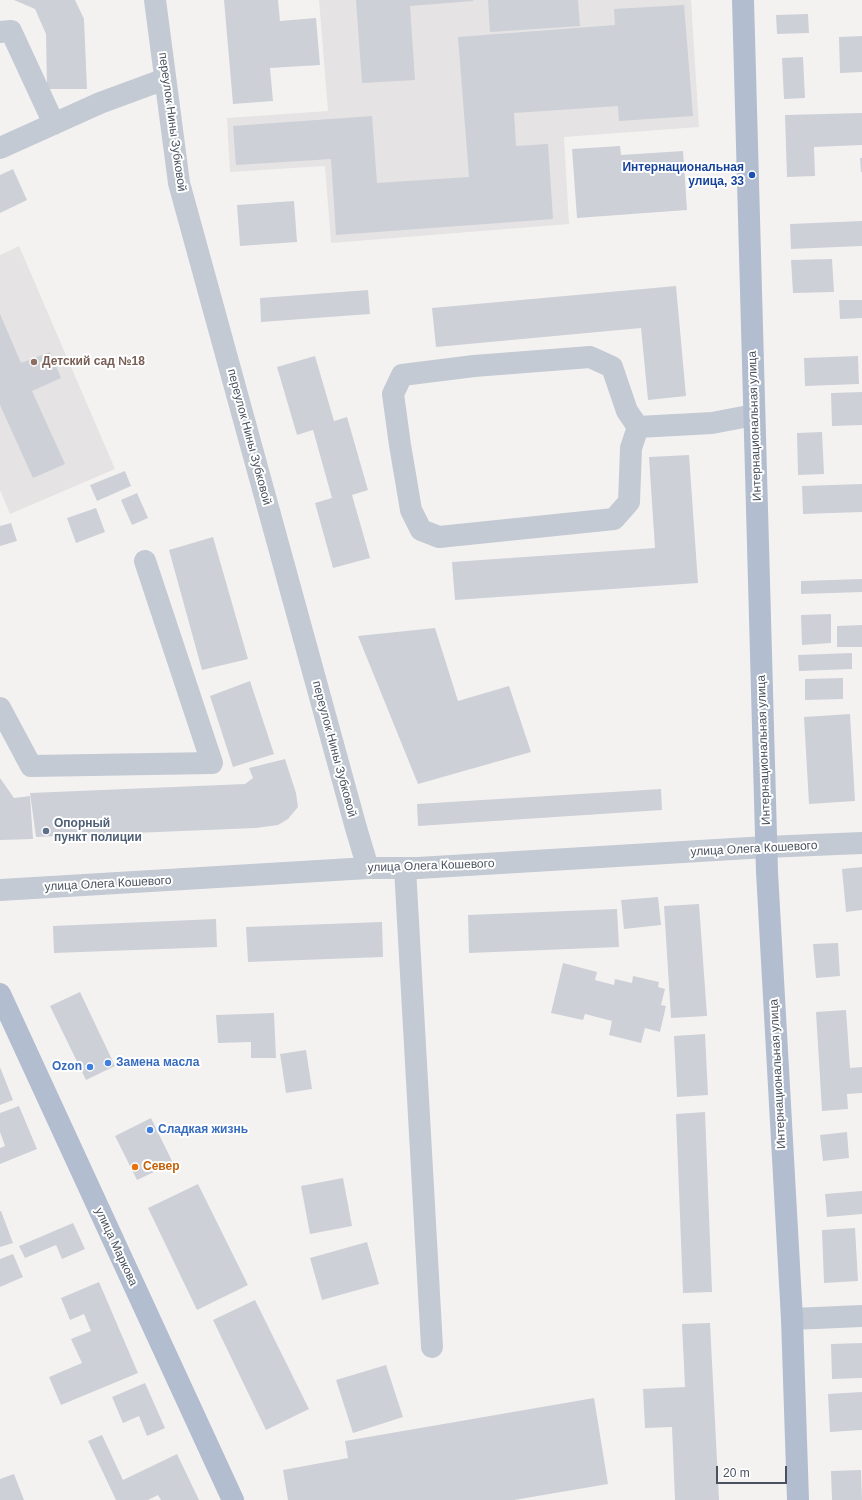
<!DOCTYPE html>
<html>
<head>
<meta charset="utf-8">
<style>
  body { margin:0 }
  #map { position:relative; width:862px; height:1500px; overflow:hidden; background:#f4f2f1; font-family:Arial,sans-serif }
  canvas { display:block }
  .scale { position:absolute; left:716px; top:1466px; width:71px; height:18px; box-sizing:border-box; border:2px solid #49525f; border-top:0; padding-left:5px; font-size:12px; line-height:14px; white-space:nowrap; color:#49525f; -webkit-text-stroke:3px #fff; paint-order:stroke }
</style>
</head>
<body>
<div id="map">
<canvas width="862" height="1500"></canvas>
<div class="scale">20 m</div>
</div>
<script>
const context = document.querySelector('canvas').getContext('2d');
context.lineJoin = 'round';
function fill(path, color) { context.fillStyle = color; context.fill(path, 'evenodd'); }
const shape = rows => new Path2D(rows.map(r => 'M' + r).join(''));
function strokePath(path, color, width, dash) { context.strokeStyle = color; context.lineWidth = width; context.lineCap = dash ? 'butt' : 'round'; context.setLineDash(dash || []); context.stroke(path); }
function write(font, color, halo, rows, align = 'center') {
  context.font = font + ' Arial,sans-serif'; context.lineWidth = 4; context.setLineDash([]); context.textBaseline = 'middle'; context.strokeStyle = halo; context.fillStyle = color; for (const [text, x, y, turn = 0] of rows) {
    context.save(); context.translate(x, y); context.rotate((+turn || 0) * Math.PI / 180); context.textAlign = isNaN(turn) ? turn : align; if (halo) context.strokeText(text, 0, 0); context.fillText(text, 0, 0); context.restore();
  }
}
const education = shape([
  [319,0,691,0,699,127,564,137,569,224,331,243,325,166,230,172,227,118,328,111],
  [19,246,115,469,10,514,0,490,0,255]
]);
const building = shape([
  [14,0,75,0,84,19,87,89,47,89,46,34,35,9],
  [224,0,278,0,280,21,316,18,320,65,270,68,273,101,233,104],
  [356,0,473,0,473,1,410,6,415,80,362,83],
  [488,0,578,0,580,26,490,32],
  [684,5,693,116,619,121,618,106,514,113,516,146,548,144,553,219,336,235,331,159,236,165,233,126,372,116,377,183,469,177,458,37,615,25,614,9],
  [808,14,809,33,777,34,776,15],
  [862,36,862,72,840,73,839,37],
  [803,57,805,98,784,99,782,58],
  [862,113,862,145,814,147,815,176,787,177,785,115],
  [620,146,621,155,683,151,687,210,577,218,572,149],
  [860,158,862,158,862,172,861,172],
  [13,169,27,200,0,213,0,175],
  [294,201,297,242,240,246,237,205],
  [862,221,862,246,791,249,790,224],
  [832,259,834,292,793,293,791,260],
  [676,286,686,396,648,400,641,328,436,347,432,308],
  [368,290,370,314,261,322,260,298],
  [839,300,862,300,862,318,840,319],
  [0,314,21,363,50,352,61,378,32,391,65,464,33,478,0,405],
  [315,356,334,421,347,417,368,490,352,495,370,558,333,568,315,503,332,498,313,430,297,435,277,367],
  [858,356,859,384,805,386,804,358],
  [862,392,862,425,832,426,831,393],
  [822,432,824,474,798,475,797,433],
  [689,455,698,583,455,600,452,562,655,548,649,457],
  [125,471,131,486,97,501,90,485],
  [862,484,862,512,803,514,802,486],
  [137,493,148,518,132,525,121,500],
  [96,508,105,532,76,543,67,518],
  [11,523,17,541,0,546,0,526],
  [213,537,248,659,202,670,169,550],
  [862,579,862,592,801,594,801,581],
  [831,614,831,643,802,645,801,615],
  [862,625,862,647,837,647,837,626],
  [435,628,458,701,509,686,531,752,418,784,358,636],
  [852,653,852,669,799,671,798,655],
  [843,678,843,699,805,700,805,679],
  [250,681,274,754,233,767,210,696],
  [850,714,855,801,809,804,804,717],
  [285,759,296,793,298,807,288,819,278,825,256,828,36,837,30,793,245,784,253,778,249,768],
  [0,778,14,798,30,796,33,839,0,840],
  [661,789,662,810,418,826,417,804],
  [862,867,862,910,846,912,842,869],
  [658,897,661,925,624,929,621,900],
  [699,904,707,1016,671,1018,664,906],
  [617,909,619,947,469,953,468,915],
  [216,919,217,947,54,953,53,926],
  [382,922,383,957,248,962,246,927],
  [838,943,840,976,816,978,813,944],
  [563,963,597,972,595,980,614,985,615,979,632,983,633,976,659,982,658,987,665,989,661,1005,666,1006,660,1032,645,1028,641,1043,609,1035,612,1021,585,1014,583,1020,551,1013],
  [80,992,115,1066,86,1080,50,1006],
  [846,1010,850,1068,862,1067,862,1093,847,1094,848,1109,822,1111,816,1012],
  [274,1013,276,1058,251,1058,251,1042,218,1043,216,1015],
  [705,1034,708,1095,677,1097,674,1036],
  [306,1050,312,1089,286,1093,280,1054],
  [0,1067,13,1100,0,1105],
  [19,1106,37,1149,0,1164,0,1148,5,1146,0,1132,0,1113],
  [705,1112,712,1292,683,1293,676,1114],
  [151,1118,173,1163,137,1180,115,1136],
  [847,1132,849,1158,823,1161,820,1135],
  [343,1178,352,1226,310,1234,301,1186],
  [198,1184,248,1285,197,1310,148,1208],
  [862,1191,862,1214,827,1217,825,1194],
  [0,1211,1,1211,13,1243,0,1247],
  [73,1223,85,1249,62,1259,56,1245,25,1258,19,1246],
  [855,1228,858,1281,824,1283,822,1230],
  [367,1242,379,1284,322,1300,310,1258],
  [13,1254,23,1277,0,1287,0,1259],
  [99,1282,138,1373,61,1405,49,1377,82,1363,71,1339,91,1331,84,1314,70,1320,61,1298],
  [255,1300,309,1409,266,1430,213,1320],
  [710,1323,719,1500,675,1500,672,1427,645,1428,643,1389,685,1387,682,1324],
  [862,1343,862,1378,832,1379,831,1344],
  [386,1365,403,1417,353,1433,336,1380],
  [145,1383,165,1428,147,1436,139,1416,123,1423,112,1397],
  [862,1392,862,1430,830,1432,828,1394],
  [594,1398,608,1484,514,1500,288,1500,283,1470,348,1458,345,1441],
  [102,1435,123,1480,177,1454,199,1500,161,1500,158,1495,148,1500,116,1500,88,1441],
  [861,1470,862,1500,832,1500,831,1471],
  [14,1474,24,1500,0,1500,0,1479]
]);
const minor = shape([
  [155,0,179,183,356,828,368,868],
  [0,32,11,31,54,124],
  [0,148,100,103,165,79],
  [638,427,631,448,629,502,614,519,439,537,421,530,411,510,400,445,393,394,402,375,474,366,590,357,612,367,627,411,638,427,712,423,754,415],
  [0,708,31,766,212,763,145,561],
  [405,868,432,1347],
  [0,890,368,868,418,868,766,847,862,843],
  [792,1319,862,1316]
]);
const major = shape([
  [743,0,767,872,792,1319,798,1500],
  [0,994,233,1500]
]);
const markers = [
  [752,175,4,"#1a4fb4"],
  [34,362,4,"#8d6e63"],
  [46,831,4,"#5c6f8a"],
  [108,1063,4,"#3f7fe0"],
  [90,1067,4,"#3f7fe0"],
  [150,1130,4,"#3f7fe0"],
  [135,1167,4,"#e8710a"]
];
const streetNames = [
  ["переулок Нины Зубковой",172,122,82],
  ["Интернациональная улица",755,426,-92],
  ["переулок Нины Зубковой",249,437,75],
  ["переулок Нины Зубковой",334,749,75],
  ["Интернациональная улица",764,750,-92],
  ["улица Олега Кошевого",754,849,-3],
  ["улица Олега Кошевого",431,866,-2],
  ["улица Олега Кошевого",108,884,-3],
  ["Интернациональная улица",778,1074,-93],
  ["улица Маркова",116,1247,65]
];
const transitNames = [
  ["Интернациональная",744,168],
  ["улица, 33",744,182]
];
const educationNames = [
  ["Детский сад №18",42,362]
];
const serviceNames = [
  ["Опорный",54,824],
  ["пункт полиции",54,838]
];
const shopNames = [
  ["Замена масла",116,1063],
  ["Ozon",82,1067,"right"],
  ["Сладкая жизнь",158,1130]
];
const foodNames = [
  ["Север",143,1167]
];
fill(education, '#e5e3e3');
fill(building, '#cdd0d7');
strokePath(minor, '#c3cad3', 22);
strokePath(major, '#b2bdcf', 22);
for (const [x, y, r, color] of markers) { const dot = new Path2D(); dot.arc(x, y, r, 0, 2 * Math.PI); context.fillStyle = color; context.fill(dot); strokePath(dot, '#fff', 1.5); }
write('12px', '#49525f', '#fff', streetNames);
write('bold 12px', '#164399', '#fff', transitNames, 'right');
write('bold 12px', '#785e54', '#fff', educationNames, 'left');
write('bold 12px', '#4e5e75', '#fff', serviceNames, 'left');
write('bold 12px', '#366cbe', '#fff', shopNames, 'left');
write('bold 12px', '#c56008', '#fff', foodNames, 'left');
</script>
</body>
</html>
